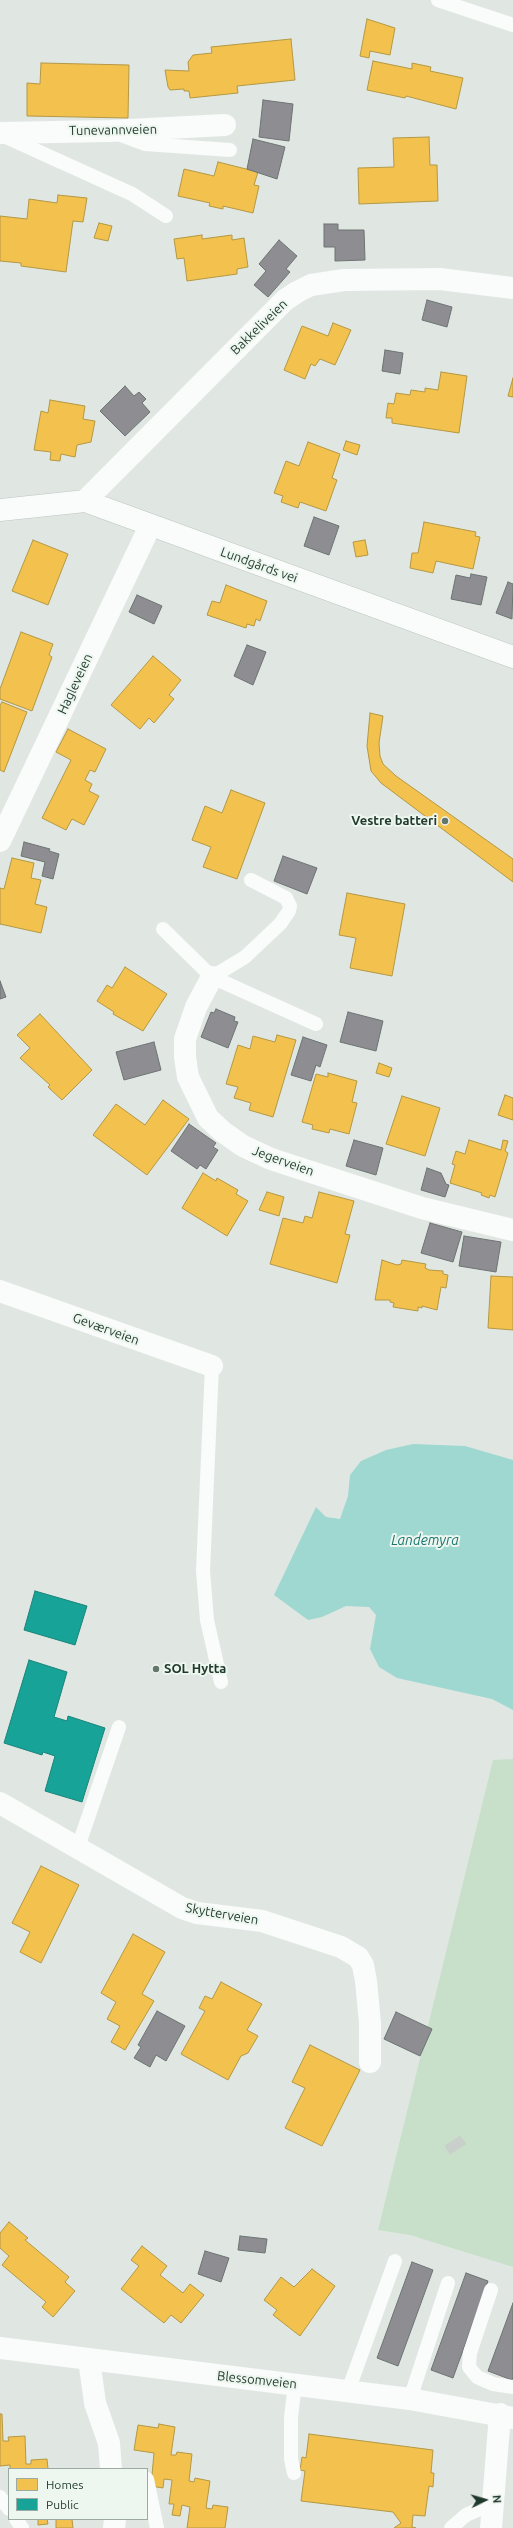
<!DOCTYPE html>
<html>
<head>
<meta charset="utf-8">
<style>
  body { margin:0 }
  #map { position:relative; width:513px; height:2528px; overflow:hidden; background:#e0e7e2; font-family:Ubuntu,sans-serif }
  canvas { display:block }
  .legend { position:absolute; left:8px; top:2468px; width:140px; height:52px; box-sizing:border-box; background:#eef6f0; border:1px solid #9baaa2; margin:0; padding:5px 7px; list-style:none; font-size:12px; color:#1f392c }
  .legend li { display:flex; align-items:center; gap:8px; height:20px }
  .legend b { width:20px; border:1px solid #9baaa2 }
  .north { position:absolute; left:465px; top:2480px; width:40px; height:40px; -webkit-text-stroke:3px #eef6f0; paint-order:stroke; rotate:85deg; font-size:11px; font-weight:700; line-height:16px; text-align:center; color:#1f392c }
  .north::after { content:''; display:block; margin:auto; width:14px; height:18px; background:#1f392c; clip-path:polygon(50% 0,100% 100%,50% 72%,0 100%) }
</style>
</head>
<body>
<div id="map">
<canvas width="513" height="2528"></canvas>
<ul class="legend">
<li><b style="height:11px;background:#f2c14e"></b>Homes</li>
<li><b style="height:11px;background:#17a398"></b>Public</li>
</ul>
<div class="north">N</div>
</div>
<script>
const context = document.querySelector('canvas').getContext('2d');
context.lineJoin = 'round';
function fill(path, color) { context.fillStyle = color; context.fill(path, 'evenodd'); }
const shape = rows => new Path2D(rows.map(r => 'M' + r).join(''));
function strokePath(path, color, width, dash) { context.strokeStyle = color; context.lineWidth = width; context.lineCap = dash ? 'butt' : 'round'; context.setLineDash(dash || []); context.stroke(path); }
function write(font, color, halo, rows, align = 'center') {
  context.font = font + ' Ubuntu,sans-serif'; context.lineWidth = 4; context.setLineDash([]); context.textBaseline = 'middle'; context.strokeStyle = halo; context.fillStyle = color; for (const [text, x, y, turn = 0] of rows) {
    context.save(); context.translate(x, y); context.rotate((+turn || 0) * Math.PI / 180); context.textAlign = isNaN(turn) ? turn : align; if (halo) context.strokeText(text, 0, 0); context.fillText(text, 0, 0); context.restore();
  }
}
const green = shape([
  [513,1759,513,2267,410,2235,378,2230,493,1760]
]);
const water = shape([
  [413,1444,465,1446,513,1460,513,1710,492,1699,397,1678,379,1667,370,1649,376,1615,369,1607,346,1606,322,1617,308,1620,274,1595,316,1507,326,1517,340,1519,348,1496,350,1475,361,1461,386,1450]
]);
const homes = shape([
  [367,19,395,28,390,55,370,51,369,58,360,56,367,19],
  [291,39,295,80,237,86,238,93,190,98,189,91,184,91,184,89,170,90,168,87,165,70,189,71,188,62,193,55,212,53,211,47,291,39],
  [373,61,412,69,412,63,431,67,430,71,463,78,456,109,406,96,405,98,367,90,373,61],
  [41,63,129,65,128,118,27,116,27,83,40,84,41,63],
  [429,137,430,165,437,165,438,201,359,204,358,168,394,167,393,138,429,137],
  [218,162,258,172,254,185,259,186,253,213,223,206,223,209,209,206,210,203,178,196,184,169,214,176,218,162],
  [58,195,87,198,83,222,73,221,66,272,21,266,21,263,0,261,0,216,27,219,29,199,57,203,58,195],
  [99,223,112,226,108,241,94,238,99,223],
  [202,235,202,239,232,235,232,240,244,238,248,267,237,269,237,274,187,281,184,258,177,259,174,239,202,235],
  [333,323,351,330,335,365,320,359,315,366,311,364,305,379,284,370,302,326,328,336,333,323],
  [441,372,467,376,459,433,392,423,392,418,386,418,388,403,394,404,396,393,410,395,411,390,425,392,425,388,438,390,441,372],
  [513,378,513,397,508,396,513,378],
  [50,400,85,406,83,419,95,421,91,442,77,445,75,457,61,454,60,461,50,460,51,452,34,450,41,411,48,413,50,400],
  [346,441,360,445,357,455,343,450,346,441],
  [308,442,340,454,332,478,337,480,326,511,300,502,298,508,281,502,283,496,274,493,286,461,299,466,308,442],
  [424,522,476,532,475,536,480,537,473,569,436,561,433,573,410,568,412,553,418,553,424,522],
  [33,540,68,554,48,605,12,591,33,540],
  [365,540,368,555,356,557,353,542,365,540],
  [226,585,267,601,260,621,256,619,254,626,247,624,246,628,207,615,212,601,220,603,226,585],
  [21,632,53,644,49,655,52,657,32,711,0,699,0,689,21,632],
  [153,656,181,680,169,695,174,699,154,723,149,718,140,729,111,705,153,656],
  [2,702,27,712,4,772,0,770,0,705,2,702],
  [370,713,383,716,379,743,380,756,383,764,396,776,513,859,513,882,381,783,371,771,367,746,370,713],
  [68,729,106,749,95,772,90,770,85,780,92,784,89,791,99,796,84,825,72,819,66,830,42,818,71,760,56,752,68,729],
  [231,790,265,803,237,879,203,867,211,847,192,840,205,806,222,813,231,790],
  [12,858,34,863,31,878,41,880,35,904,47,907,41,933,0,924,0,888,4,889,12,858],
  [347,893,405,904,392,976,350,968,356,938,339,935,347,893],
  [125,967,167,994,143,1031,113,1014,114,1012,97,1001,107,985,112,988,125,967],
  [40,1014,92,1070,62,1100,48,1087,50,1085,20,1058,30,1048,17,1035,40,1014],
  [277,1035,296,1040,273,1117,249,1110,251,1103,234,1098,238,1087,226,1084,238,1045,250,1049,253,1036,275,1042,277,1035],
  [379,1063,392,1068,389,1077,376,1073,379,1063],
  [328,1073,357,1081,352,1102,357,1103,349,1134,330,1129,329,1133,312,1129,313,1125,302,1122,316,1074,328,1077,328,1073],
  [505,1095,513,1098,513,1120,498,1115,505,1095],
  [402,1096,440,1108,425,1156,386,1144,402,1096],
  [163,1100,189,1119,147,1175,93,1135,116,1104,145,1125,163,1100],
  [469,1140,501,1150,503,1140,508,1141,505,1151,508,1153,495,1197,490,1195,489,1198,481,1195,482,1193,450,1183,455,1165,452,1164,456,1151,465,1154,469,1140],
  [203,1173,216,1181,217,1178,238,1190,236,1194,248,1201,227,1236,182,1208,203,1173],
  [267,1192,284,1197,279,1216,259,1210,267,1192],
  [319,1192,354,1201,345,1234,350,1235,337,1283,270,1264,283,1218,303,1223,305,1216,312,1218,319,1192],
  [382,1260,397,1265,401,1264,402,1260,426,1264,425,1268,429,1270,443,1271,443,1274,448,1275,446,1288,441,1287,437,1310,422,1306,422,1308,418,1307,418,1311,393,1307,394,1303,390,1302,390,1300,375,1300,382,1260],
  [491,1276,513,1277,513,1330,488,1328,491,1276],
  [41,1866,79,1885,41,1963,20,1952,30,1932,12,1923,41,1866],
  [133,1934,165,1952,142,1994,154,2001,125,2050,111,2042,120,2026,107,2019,116,2002,101,1993,133,1934],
  [221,1982,262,2004,247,2030,258,2036,248,2053,241,2056,228,2080,181,2054,205,2011,199,2008,205,1996,212,1999,221,1982],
  [310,2045,360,2070,322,2146,285,2128,305,2088,292,2082,310,2045],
  [9,2222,28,2238,25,2240,69,2277,65,2282,75,2291,53,2317,42,2307,46,2302,2,2265,9,2256,0,2248,0,2233,9,2222],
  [142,2246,167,2266,160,2275,183,2293,190,2284,204,2295,181,2323,171,2315,164,2323,121,2289,139,2266,131,2260,142,2246],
  [312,2269,335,2286,300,2336,273,2315,277,2310,264,2300,281,2277,294,2287,312,2269],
  [0,2414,2,2414,3,2441,9,2441,8,2437,25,2436,26,2464,31,2464,31,2460,47,2459,48,2469,10,2469,10,2465,0,2466,0,2414],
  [159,2424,175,2427,171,2455,176,2455,177,2452,192,2454,189,2481,194,2482,195,2478,210,2481,206,2508,212,2509,213,2505,228,2507,225,2528,187,2528,190,2507,182,2505,180,2516,172,2515,174,2504,169,2504,172,2480,164,2479,163,2488,151,2486,154,2453,134,2450,138,2425,158,2428,159,2424],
  [309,2434,433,2450,431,2473,434,2473,433,2487,429,2486,425,2516,413,2515,412,2527,416,2528,394,2528,401,2523,393,2512,301,2501,305,2471,300,2470,302,2457,306,2458,309,2434],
  [38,2519,47,2519,48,2524,38,2525,38,2519],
  [56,2519,72,2519,73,2528,56,2528,56,2519]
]);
const public = shape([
  [35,1591,87,1606,75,1645,24,1630,35,1591],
  [29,1660,67,1672,54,1717,67,1721,68,1716,105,1728,82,1802,45,1791,55,1756,43,1752,42,1755,4,1743,29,1660]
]);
const industry = shape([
  [263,100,293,104,289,141,259,137,263,100],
  [253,139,285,147,277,179,247,169,253,139],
  [324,224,338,224,338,230,364,230,365,260,335,261,335,247,324,247,324,224],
  [279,240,297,256,286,269,290,272,268,297,254,285,266,271,259,264,279,240],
  [427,300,452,307,447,327,422,320,427,300],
  [385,350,403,353,400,374,382,371,385,350],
  [125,386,134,396,139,392,146,399,142,403,150,412,125,436,100,411,125,386],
  [314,517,339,526,329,555,304,546,314,517],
  [471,574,487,577,481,605,451,599,456,575,470,578,471,574],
  [508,582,513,584,512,619,496,613,508,582],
  [137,595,162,606,154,624,129,612,137,595],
  [247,645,266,652,253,685,234,676,247,645],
  [24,842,50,849,49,851,59,854,53,879,42,876,45,862,21,856,24,842],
  [283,856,317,868,307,894,274,881,283,856],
  [0,981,6,997,0,999,0,981],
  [216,1009,235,1017,234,1021,238,1022,228,1048,201,1037,211,1012,214,1013,216,1009],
  [348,1012,383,1021,376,1051,340,1042,348,1012],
  [303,1037,327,1045,320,1067,316,1065,311,1081,291,1075,303,1037],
  [154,1042,161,1070,124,1080,116,1052,154,1042],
  [189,1124,216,1143,213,1147,218,1150,206,1169,200,1165,197,1169,171,1151,189,1124],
  [354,1140,383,1148,376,1175,346,1166,354,1140],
  [427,1168,441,1173,446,1184,449,1185,445,1197,421,1190,427,1168],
  [430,1223,462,1232,453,1262,421,1253,430,1223],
  [464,1236,501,1242,496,1272,459,1266,464,1236],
  [157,2011,185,2026,166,2061,156,2055,150,2067,134,2058,141,2047,138,2045,157,2011],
  [396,2012,432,2029,420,2056,384,2039,396,2012],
  [240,2236,267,2239,265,2253,238,2250,240,2236],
  [205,2251,229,2258,221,2282,198,2274,205,2251],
  [412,2262,433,2270,398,2366,377,2358,412,2262],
  [466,2273,488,2281,453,2378,431,2370,466,2273],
  [513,2303,513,2377,512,2380,488,2371,513,2303]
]);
const building = shape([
  [460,2136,466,2144,450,2154,445,2146,460,2136]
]);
const lane = shape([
  [438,0,513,25],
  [118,134,145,144,230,150],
  [4,136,132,194,166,216],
  [163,929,212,977,316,1024],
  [212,977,245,957,280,924,289,911,290,906,286,898,251,880],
  [212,1366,203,1571,207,1620,221,1682],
  [78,1847,119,1727],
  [491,2290,470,2353,469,2367,477,2377,493,2384,513,2387],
  [348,2391,395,2261],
  [410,2399,448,2283],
  [294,2473,291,2459,291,2417,295,2384],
  [147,2479,157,2528],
  [0,2497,9,2509],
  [16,2519,22,2528],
  [451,2528,466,2515,493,2503]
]);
const street = shape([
  [0,133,110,131,225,125],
  [85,501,285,300,297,292,311,285,344,280,440,279,513,288],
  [0,841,150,526],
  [212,977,196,1007,185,1039,185,1057,188,1077,208,1118,223,1132,243,1146,271,1159,422,1208,513,1230],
  [0,1291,212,1366],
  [0,1803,182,1908,197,1913,262,1921,341,1947,358,1957,363,1965,366,1981,370,2023,370,2062],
  [0,2348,410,2399,513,2418],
  [89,2359,95,2403,109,2443,111,2469],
  [114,2528,115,2519],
  [491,2528,500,2414]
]);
const secondary = shape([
  [0,510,85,501,513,657]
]);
const markers = [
  [445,821,4,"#63766c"],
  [156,1669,4,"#63766c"]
];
const streetNames = [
  ["Tunevannveien",113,130,-1],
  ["Bakkeliveien",259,327,-44],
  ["Lundgårds vei",259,565,20],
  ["Hagleveien",75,684,-65],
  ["Jegerveien",283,1161,20],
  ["Geværveien",106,1329,20],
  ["Skytterveien",222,1914,10],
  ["Blessomveien",257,2380,6]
];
const poiNames = [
  ["Vestre batteri",437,821],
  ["SOL Hytta",164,1669,"left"]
];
const waterNames = [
  ["Landemyra",425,1540]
];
fill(green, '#c8e0ca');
fill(water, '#9fd7d1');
fill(homes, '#f2c14e');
strokePath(homes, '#b39844', 1);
fill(public, '#17a398');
strokePath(public, '#198378', 1);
fill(industry, '#8d8d92');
strokePath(industry, '#6c7473', 1);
fill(building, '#c9cfcb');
strokePath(building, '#c9d0cb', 1);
strokePath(secondary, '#bcc6c0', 23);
strokePath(lane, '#fafbfb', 14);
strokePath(street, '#fafbfb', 22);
strokePath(secondary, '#fafbfb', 22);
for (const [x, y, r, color] of markers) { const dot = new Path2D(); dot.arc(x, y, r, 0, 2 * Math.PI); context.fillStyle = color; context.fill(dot); strokePath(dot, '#eef6f0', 1.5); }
write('13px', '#1f392c', '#eef6f0', streetNames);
write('bold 13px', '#1f392c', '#eef6f0', poiNames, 'right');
write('italic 14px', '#19756e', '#eef6f0', waterNames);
</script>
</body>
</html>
